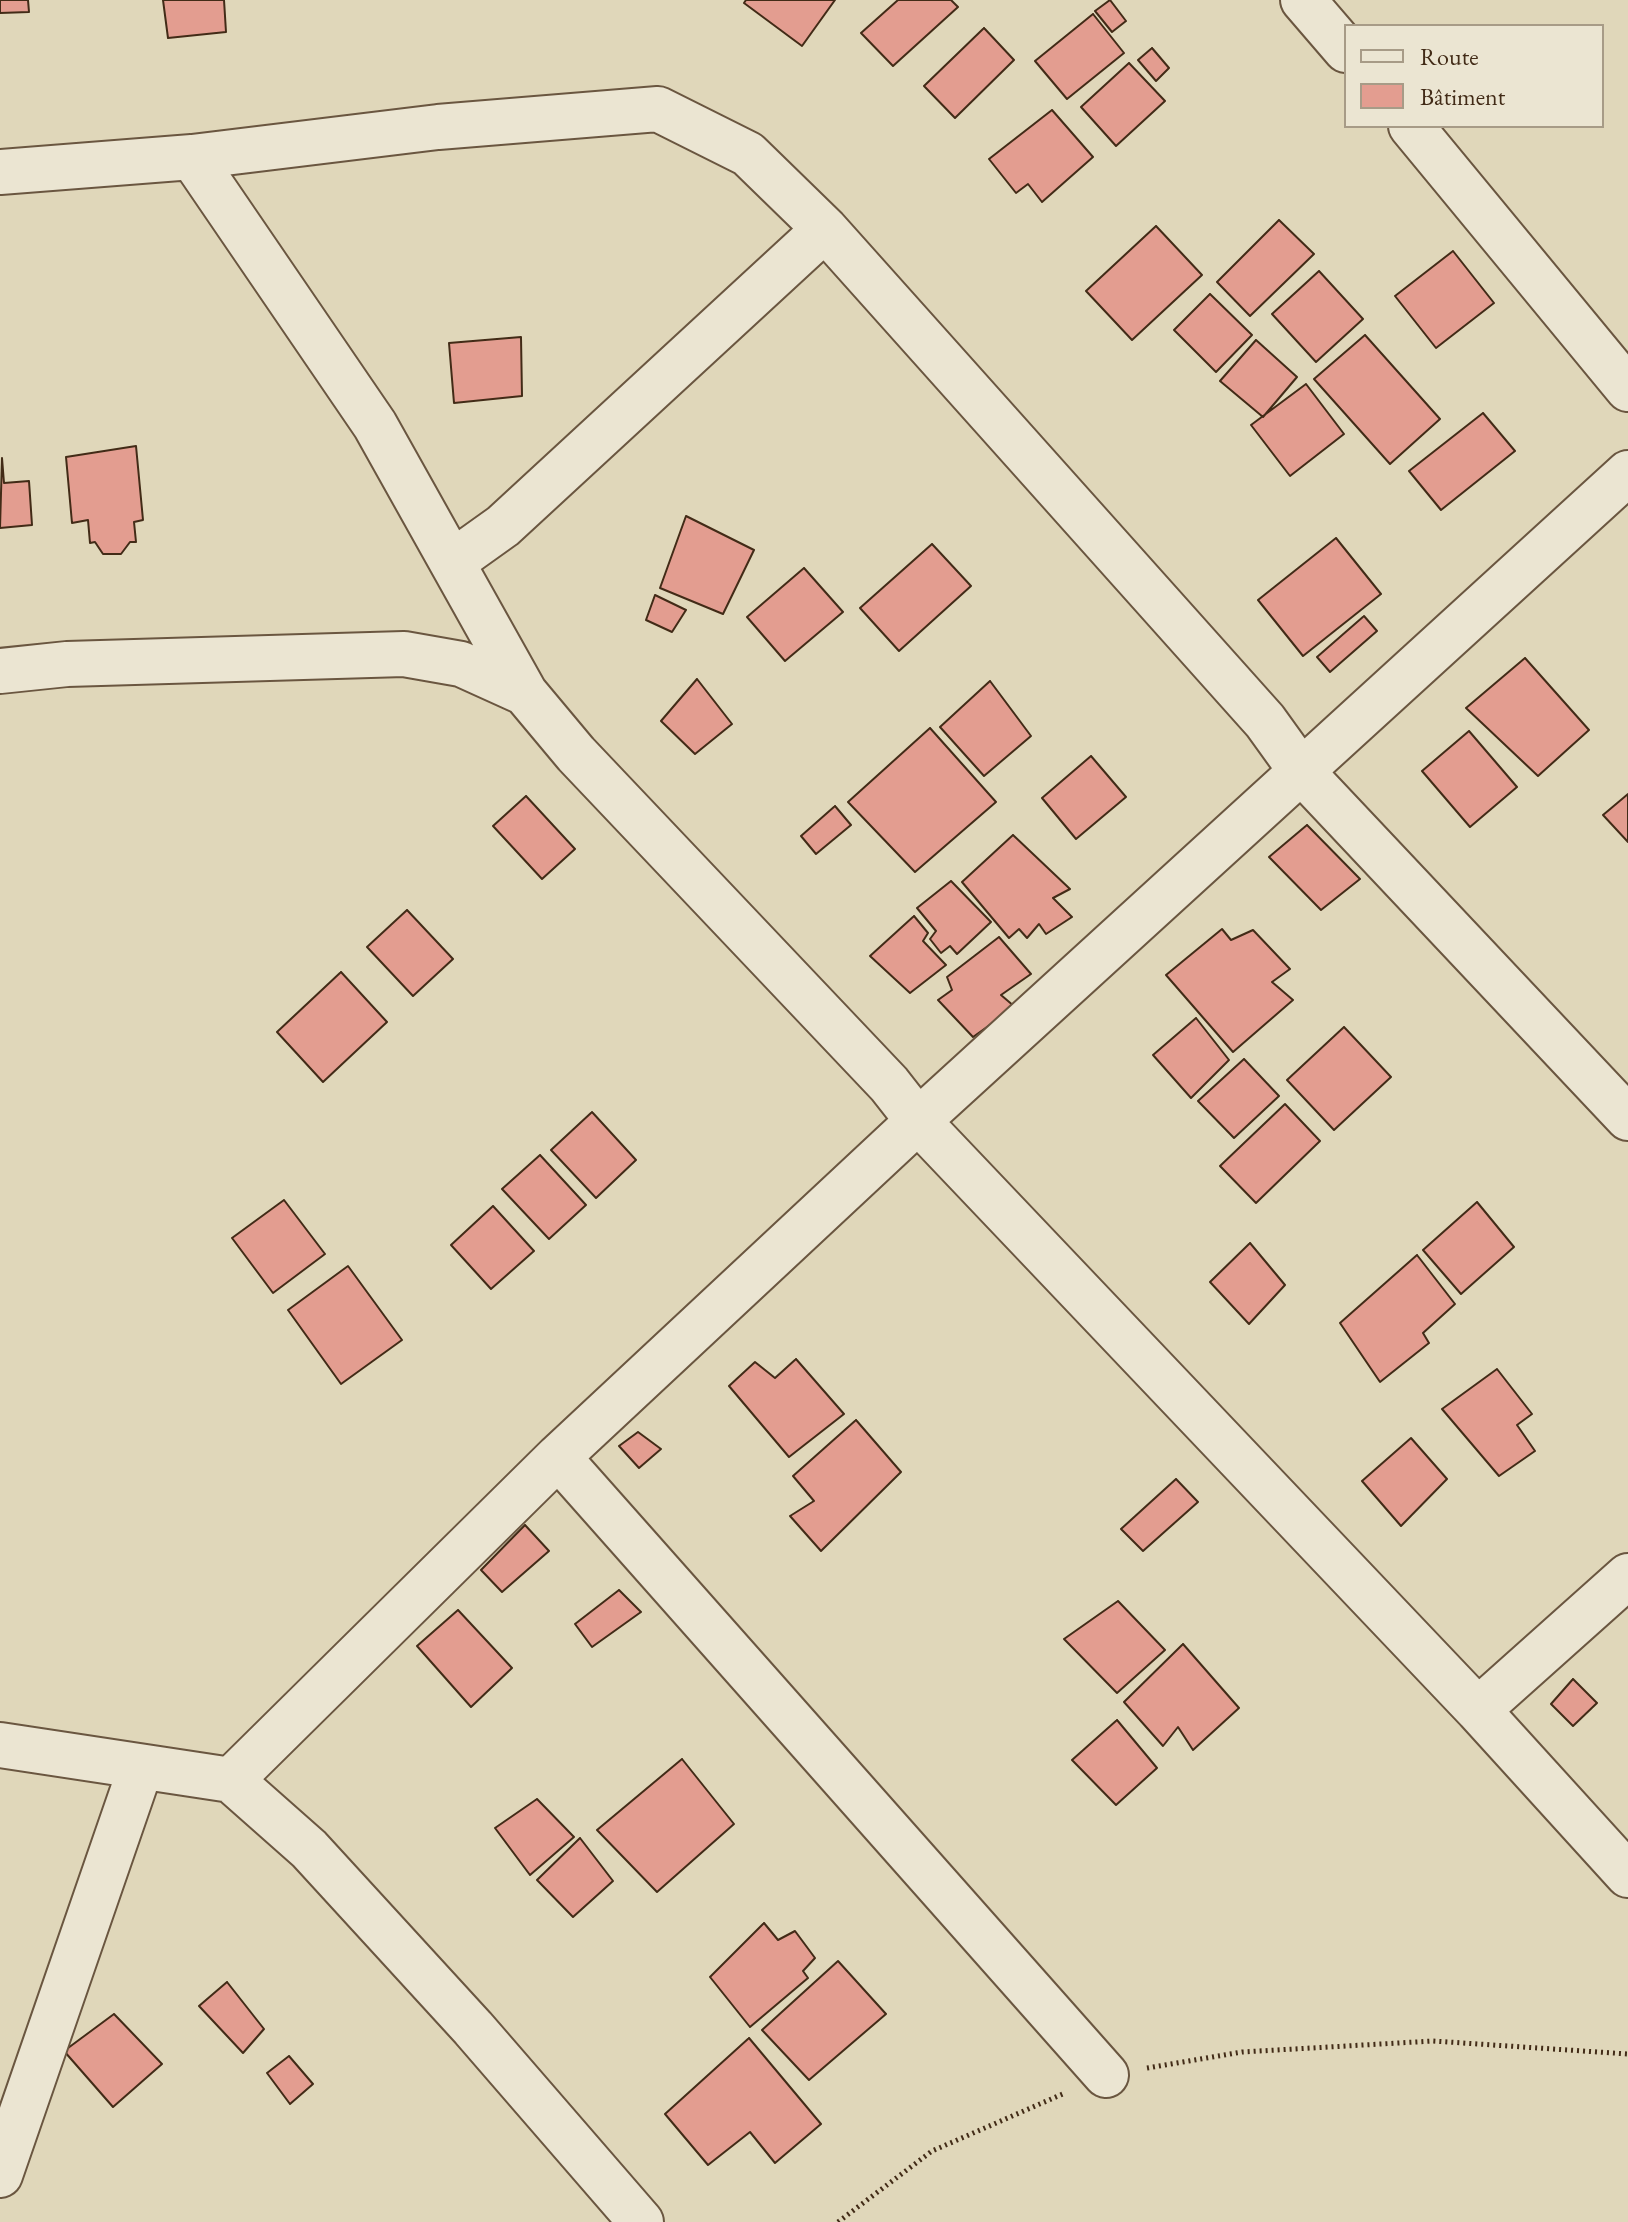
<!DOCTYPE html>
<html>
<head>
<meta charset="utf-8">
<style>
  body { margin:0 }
  #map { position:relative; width:1628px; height:2222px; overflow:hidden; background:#e0d7ba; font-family:"EB Garamond",serif }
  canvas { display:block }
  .legend { position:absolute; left:1344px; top:24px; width:260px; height:104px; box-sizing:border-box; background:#ebe5d2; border:2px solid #a79b87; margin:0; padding:10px 14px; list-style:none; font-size:24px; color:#422b17 }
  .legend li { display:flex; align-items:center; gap:16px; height:40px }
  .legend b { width:40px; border:2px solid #a79b87 }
</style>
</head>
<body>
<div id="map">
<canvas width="1628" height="2222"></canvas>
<ul class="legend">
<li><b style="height:10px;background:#ebe5d2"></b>Route</li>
<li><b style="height:22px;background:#e39d90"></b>Bâtiment</li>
</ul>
</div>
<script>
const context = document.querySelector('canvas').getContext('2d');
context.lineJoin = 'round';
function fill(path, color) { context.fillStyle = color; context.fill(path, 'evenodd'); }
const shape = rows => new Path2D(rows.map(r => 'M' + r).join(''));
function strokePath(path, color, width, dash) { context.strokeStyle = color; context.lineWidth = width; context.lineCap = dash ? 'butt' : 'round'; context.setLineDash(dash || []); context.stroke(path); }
const building = shape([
  [0,0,28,0,29,12,0,13,0,0],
  [163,0,224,0,226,32,168,38,163,0],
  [746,0,835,0,802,46,744,3,746,0],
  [898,0,951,0,958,7,893,66,861,33,898,0],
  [1110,0,1126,21,1112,32,1095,11,1110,0],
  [1093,14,1124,53,1067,99,1035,61,1093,14],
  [984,28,1014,60,955,118,924,86,984,28],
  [1152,48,1169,68,1156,81,1138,60,1152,48],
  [1129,63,1165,101,1116,146,1081,107,1129,63],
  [1052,110,1093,157,1042,202,1028,184,1016,193,989,159,1052,110],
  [1279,220,1314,254,1250,316,1217,282,1279,220],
  [1156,226,1202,275,1132,340,1086,291,1156,226],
  [1453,251,1494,303,1436,348,1395,296,1453,251],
  [1319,271,1363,319,1316,362,1272,314,1319,271],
  [1210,294,1252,335,1216,372,1174,330,1210,294],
  [1365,335,1440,419,1390,464,1314,379,1365,335],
  [521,337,522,396,454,403,449,343,521,337],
  [1256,340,1297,377,1263,417,1220,381,1256,340],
  [1306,384,1344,434,1290,476,1251,425,1306,384],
  [1483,413,1515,451,1441,510,1409,471,1483,413],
  [136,446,143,520,134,522,136,542,130,542,121,554,103,554,95,542,90,543,88,520,72,523,66,457,136,446],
  [2,458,4,483,29,481,32,525,0,528,2,458],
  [686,516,754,550,723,614,660,588,686,516],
  [1336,538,1381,594,1303,656,1258,600,1336,538],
  [932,544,971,586,899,651,860,608,932,544],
  [804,568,843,612,785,661,747,617,804,568],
  [655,595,686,610,672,632,646,620,655,595],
  [1364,616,1377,631,1330,672,1317,657,1364,616],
  [1525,658,1589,730,1538,776,1466,708,1525,658],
  [697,679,732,724,695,754,661,721,697,679],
  [990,681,1031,736,984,776,940,727,990,681],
  [930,728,996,802,915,872,848,802,930,728],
  [1469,731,1517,787,1470,827,1422,771,1469,731],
  [1091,756,1126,797,1076,839,1042,798,1091,756],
  [1628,794,1628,842,1603,815,1628,794],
  [526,796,575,849,542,879,493,826,526,796],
  [835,806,851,825,816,854,801,836,835,806],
  [1307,825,1360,879,1321,910,1269,857,1307,825],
  [1013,835,1070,889,1053,898,1072,917,1046,934,1039,924,1027,938,1019,929,1009,938,962,882,1013,835],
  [951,881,991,922,957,954,950,946,941,953,930,939,936,931,917,908,951,881],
  [407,910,453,959,413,996,367,947,407,910],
  [914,916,928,933,923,941,946,965,910,993,870,956,914,916],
  [1222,929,1231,940,1253,930,1290,969,1272,982,1293,1000,1233,1052,1166,975,1222,929],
  [999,937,1031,974,1001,995,1015,1007,973,1037,938,1000,952,990,947,977,999,937],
  [341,972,387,1022,323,1082,277,1032,341,972],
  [1196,1018,1229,1060,1191,1098,1153,1055,1196,1018],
  [1344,1027,1391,1077,1334,1130,1287,1080,1344,1027],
  [1244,1059,1279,1096,1234,1138,1198,1101,1244,1059],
  [1285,1104,1320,1141,1256,1203,1220,1166,1285,1104],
  [592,1112,636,1160,596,1198,551,1150,592,1112],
  [540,1155,586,1205,549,1239,502,1189,540,1155],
  [284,1200,325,1254,273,1293,232,1238,284,1200],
  [1477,1202,1514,1247,1461,1294,1423,1250,1477,1202],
  [493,1206,534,1251,491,1289,451,1245,493,1206],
  [1250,1243,1285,1285,1249,1324,1210,1282,1250,1243],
  [1417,1255,1455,1304,1423,1333,1429,1343,1380,1382,1340,1323,1417,1255],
  [348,1266,402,1340,341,1384,288,1310,348,1266],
  [796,1359,844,1414,789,1457,729,1386,755,1362,775,1378,796,1359],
  [1497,1369,1532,1414,1517,1425,1535,1451,1499,1476,1442,1409,1497,1369],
  [856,1420,901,1472,821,1551,790,1516,814,1501,793,1476,856,1420],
  [638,1432,661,1449,639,1468,619,1446,638,1432],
  [1411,1438,1447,1479,1401,1526,1362,1481,1411,1438],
  [1176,1479,1198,1502,1143,1551,1121,1529,1176,1479],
  [525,1525,549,1551,502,1592,481,1570,525,1525],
  [619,1590,641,1612,592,1647,575,1624,619,1590],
  [1118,1601,1165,1650,1117,1693,1064,1639,1118,1601],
  [458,1610,512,1668,471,1707,417,1646,458,1610],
  [1183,1644,1239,1708,1193,1750,1178,1727,1163,1746,1124,1702,1183,1644],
  [1573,1679,1597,1703,1573,1726,1551,1704,1573,1679],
  [1117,1720,1157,1768,1116,1805,1072,1760,1117,1720],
  [682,1759,734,1824,657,1892,597,1830,682,1759],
  [537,1799,574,1837,530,1875,495,1828,537,1799],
  [580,1838,613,1881,573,1917,537,1880,580,1838],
  [764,1923,778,1940,795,1931,815,1958,803,1971,808,1978,750,2027,710,1977,764,1923],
  [838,1961,886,2014,809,2080,762,2030,838,1961],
  [227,1982,264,2029,243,2053,199,2006,227,1982],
  [114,2014,162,2064,113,2107,64,2051,114,2014],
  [749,2038,821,2124,775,2163,750,2132,708,2165,665,2114,749,2038],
  [289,2056,313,2084,290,2104,267,2073,289,2056]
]);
const path = shape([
  [1147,2068,1242,2052,1433,2041,1628,2054],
  [838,2222,932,2151,1065,2093]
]);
const minor = shape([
  [1303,0,1346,50],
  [1411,126,1628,389],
  [192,157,375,425,525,693,576,754,889,1084,918,1121,1478,1710,1628,1875],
  [0,172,192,157,438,127,658,109,748,154,825,229,1265,721,1301,771,1628,1118],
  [454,561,503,526,825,229],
  [0,671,67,664,404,654,461,664,525,693],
  [558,1457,1106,2075],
  [1478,1710,1628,1576],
  [0,1745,231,1780],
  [0,2175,141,1767],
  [641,2222,473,2028,309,1849,231,1780,558,1457,918,1121,1628,473]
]);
fill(building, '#e39d90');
strokePath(building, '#422b17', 2);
strokePath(minor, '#6a5640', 48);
strokePath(path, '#422b17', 5, [2, 4]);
strokePath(minor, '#ebe5d2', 44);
</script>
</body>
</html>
